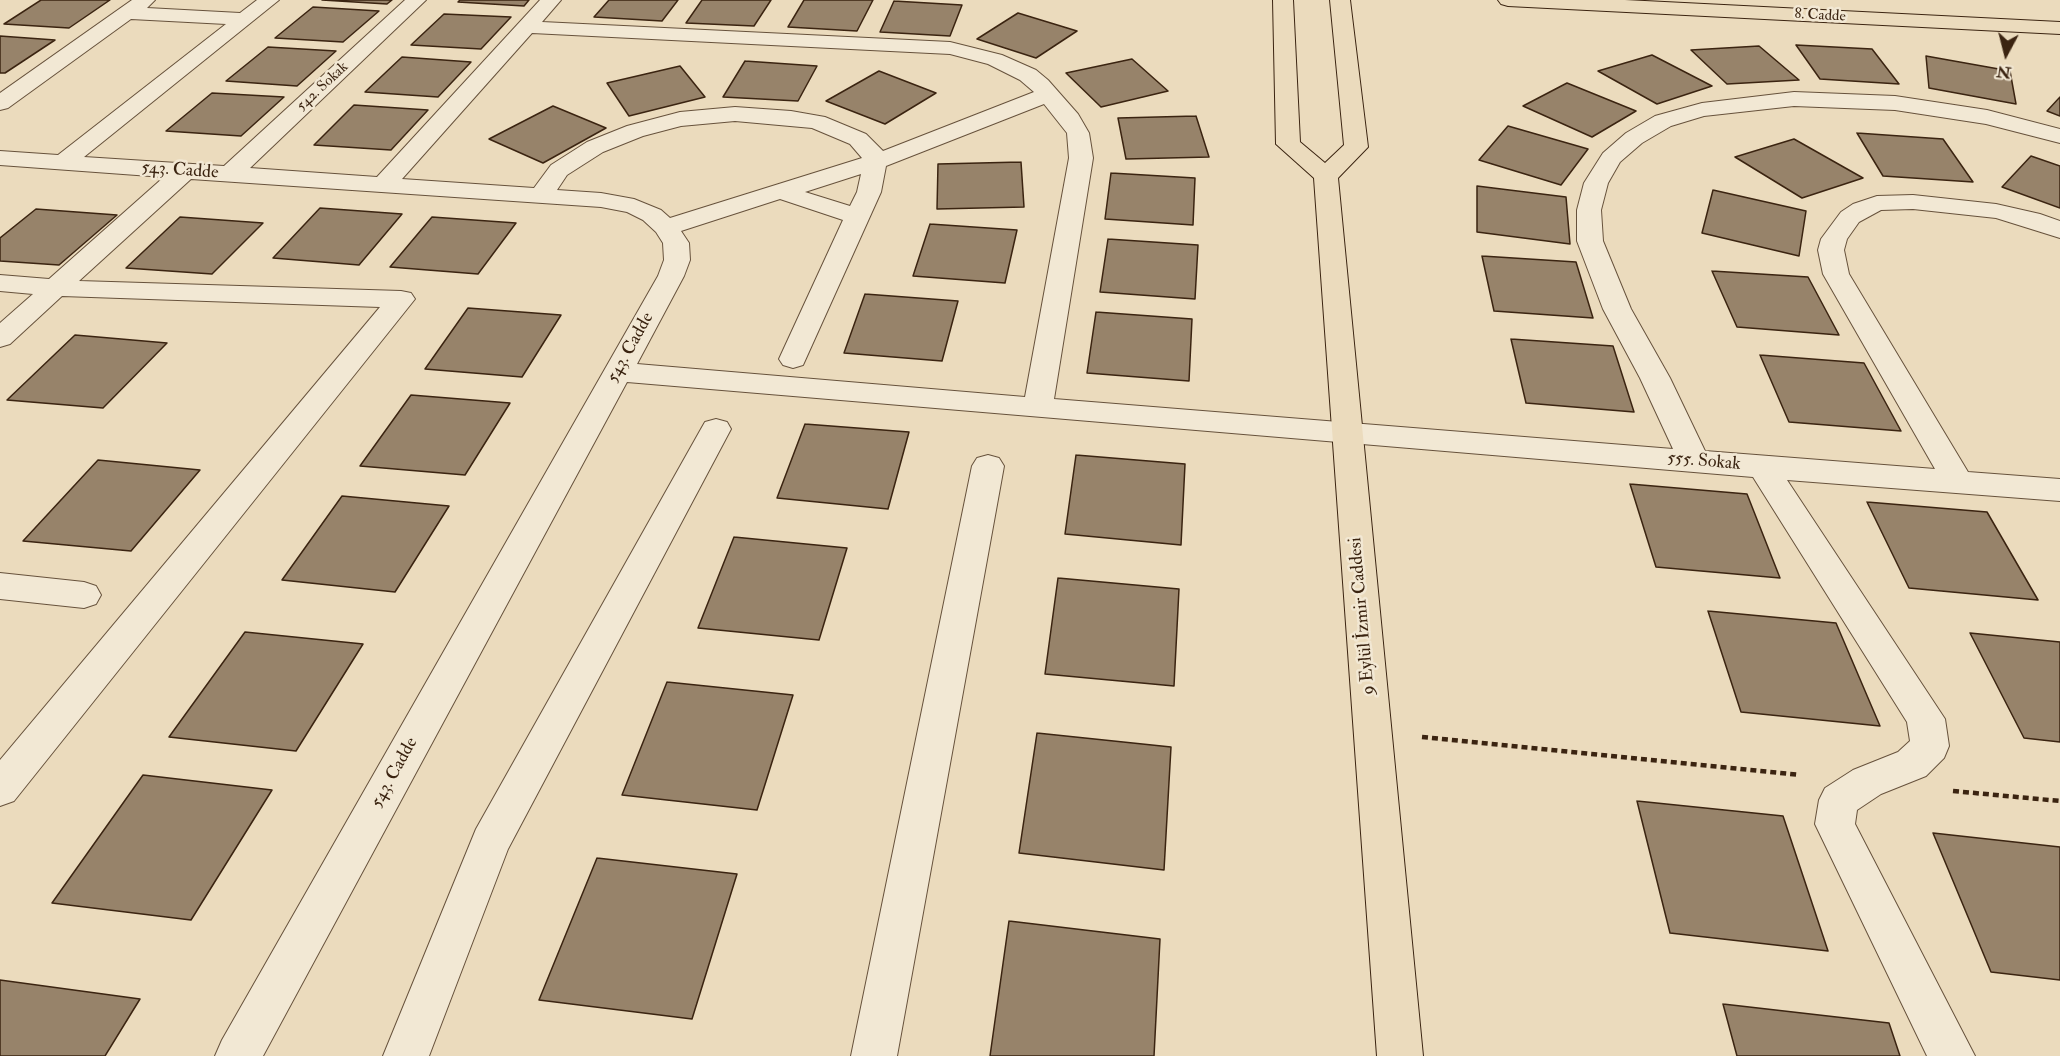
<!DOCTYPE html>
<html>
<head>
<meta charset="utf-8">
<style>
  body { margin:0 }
  #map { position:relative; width:2060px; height:1056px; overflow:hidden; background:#ebdbbd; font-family:"IM FELL Double Pica",serif }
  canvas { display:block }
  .north { position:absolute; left:1976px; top:24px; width:60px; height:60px; -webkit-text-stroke:4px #f2e8d4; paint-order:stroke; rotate:187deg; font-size:16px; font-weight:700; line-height:24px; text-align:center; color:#3b2411 }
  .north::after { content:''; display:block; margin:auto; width:21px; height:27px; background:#3b2411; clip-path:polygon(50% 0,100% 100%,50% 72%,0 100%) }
</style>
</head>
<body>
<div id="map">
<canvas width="2060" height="1056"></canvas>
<div class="north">N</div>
</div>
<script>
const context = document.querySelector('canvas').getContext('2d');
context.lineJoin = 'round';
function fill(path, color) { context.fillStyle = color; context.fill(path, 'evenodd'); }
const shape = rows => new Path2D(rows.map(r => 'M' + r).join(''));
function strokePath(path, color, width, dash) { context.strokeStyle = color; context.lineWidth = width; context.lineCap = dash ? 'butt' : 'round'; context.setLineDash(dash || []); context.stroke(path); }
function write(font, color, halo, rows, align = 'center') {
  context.font = font + ' "IM FELL Double Pica",serif'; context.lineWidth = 5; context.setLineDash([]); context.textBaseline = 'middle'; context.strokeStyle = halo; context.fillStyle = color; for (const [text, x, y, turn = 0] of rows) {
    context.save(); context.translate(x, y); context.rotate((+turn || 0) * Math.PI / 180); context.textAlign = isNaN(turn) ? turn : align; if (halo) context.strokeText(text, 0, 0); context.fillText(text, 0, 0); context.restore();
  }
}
const building = shape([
  [41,0,110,0,69,28,4,24,41,0],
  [322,0,392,0,387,4,322,0],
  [460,0,529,0,524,6,458,2,460,0],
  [609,0,678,0,662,21,594,17,609,0],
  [702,0,771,0,754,26,686,23,702,0],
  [804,0,873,0,857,31,788,27,804,0],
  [894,1,962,5,950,36,880,32,894,1],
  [313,7,379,11,343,42,275,38,313,7],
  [1018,13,1077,31,1036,58,977,39,1018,13],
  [444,14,511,17,481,49,411,45,444,14],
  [0,36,55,40,5,73,0,73,0,36],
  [1796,45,1872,49,1899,84,1820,79,1796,45],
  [1759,46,1799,80,1727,84,1691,50,1759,46],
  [268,47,336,51,297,86,226,81,268,47],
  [1652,55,1712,86,1657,104,1598,71,1652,55],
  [1926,56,2010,71,2016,104,1929,88,1926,56],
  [402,57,471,62,438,97,365,92,402,57],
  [1132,59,1168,91,1101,107,1066,73,1132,59],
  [745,61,817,66,798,101,723,97,745,61],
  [680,66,705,97,629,116,607,83,680,66],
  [879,71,936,93,885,124,826,101,879,71],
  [1567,83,1636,111,1592,137,1523,106,1567,83],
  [212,93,284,97,241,136,166,131,212,93],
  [2060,97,2060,116,2047,111,2060,97],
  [354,105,428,110,391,150,314,145,354,105],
  [553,106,606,128,543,163,489,139,553,106],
  [1196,116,1209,157,1126,159,1118,118,1196,116],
  [1508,126,1588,149,1561,185,1479,160,1508,126],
  [1857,133,1943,139,1973,182,1883,176,1857,133],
  [1794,139,1863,178,1802,198,1735,157,1794,139],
  [2031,156,2060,166,2060,208,2002,187,2031,156],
  [1021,162,1024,207,937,209,938,164,1021,162],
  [1111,173,1195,178,1193,225,1105,219,1111,173],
  [1477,186,1566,197,1570,244,1477,232,1477,186],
  [1713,190,1806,211,1799,256,1702,233,1713,190],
  [320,208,402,214,359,265,273,258,320,208],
  [36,209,117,215,59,265,0,261,0,238,36,209],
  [180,217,263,223,212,274,126,268,180,217],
  [432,217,516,223,478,274,390,267,432,217],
  [930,224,1017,230,1005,283,913,276,930,224],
  [1108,239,1198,245,1195,299,1100,292,1108,239],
  [1482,256,1576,262,1593,318,1494,311,1482,256],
  [1712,271,1808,277,1839,335,1737,327,1712,271],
  [865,294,958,301,942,361,844,353,865,294],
  [468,308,561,315,522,377,425,369,468,308],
  [1096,312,1192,319,1189,381,1087,373,1096,312],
  [75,335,167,343,103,408,7,400,75,335],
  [1511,339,1613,346,1634,412,1526,403,1511,339],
  [1760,355,1864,363,1901,431,1789,422,1760,355],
  [411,395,510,403,465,475,360,466,411,395],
  [805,424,909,432,888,509,777,498,805,424],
  [1076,455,1185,464,1181,545,1065,534,1076,455],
  [98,460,200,470,131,551,23,541,98,460],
  [1630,484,1747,494,1780,578,1656,567,1630,484],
  [342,496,449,506,395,592,282,580,342,496],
  [1867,502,1987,512,2038,600,1909,588,1867,502],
  [734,537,847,548,819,640,698,628,734,537],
  [1058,578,1179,589,1174,686,1045,674,1058,578],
  [1708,611,1836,623,1880,726,1741,712,1708,611],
  [245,632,363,644,296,751,169,737,245,632],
  [1970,633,2060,642,2060,742,2024,738,1970,633],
  [667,682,793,695,757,810,622,795,667,682],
  [1037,733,1171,747,1164,870,1019,853,1037,733],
  [143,775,272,790,191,920,52,903,143,775],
  [1637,801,1783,816,1828,951,1670,933,1637,801],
  [1933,833,2060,847,2060,980,1991,972,1933,833],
  [597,858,737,874,692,1019,539,1000,597,858],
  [1009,921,1160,939,1154,1056,990,1056,1009,921],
  [0,980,140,999,105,1056,0,1056,0,980],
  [1723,1004,1889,1023,1900,1056,1737,1056,1723,1004]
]);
const path = shape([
  [1422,737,1800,775],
  [1953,791,2060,801]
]);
const minor = shape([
  [132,0,155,0,147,8,240,13,257,0,279,0,84,157,224,166,405,0,426,0,250,168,377,177,540,0,561,0,542,22,950,42,1002,55,1036,70,1048,80,1078,114,1089,133,1093,158,1054,399,1673,449,1640,378,1603,309,1577,241,1577,210,1584,183,1603,153,1626,133,1655,116,1702,103,1794,92,1895,96,1987,110,2060,129,2060,143,1986,124,1895,110,1794,106,1704,116,1671,126,1642,143,1620,162,1608,183,1601,210,1603,241,1631,309,1670,378,1705,451,1935,469,1823,274,1818,250,1821,239,1841,212,1853,204,1877,196,1913,195,1996,204,2040,214,2060,221,2060,238,1996,218,1913,209,1881,210,1859,222,1847,239,1844,250,1849,274,1968,472,2060,479,2060,501,1787,480,1945,719,1949,746,1944,758,1926,776,1881,794,1857,810,1855,824,1975,1056,1927,1056,1815,824,1819,800,1825,788,1853,770,1898,752,1910,741,1907,722,1753,477,627,382,263,1056,215,1056,222,1040,658,276,664,260,663,243,656,232,643,220,627,212,601,207,191,179,79,281,401,291,411,293,415,299,14,801,0,806,0,760,380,307,62,296,10,344,0,347,0,323,33,294,0,291,0,275,49,279,164,177,0,165,0,151,58,155,226,24,131,19,8,108,0,110,0,93,132,0],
  [532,33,950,54,988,64,1020,80,1034,92,883,151,866,134,825,117,791,111,735,107,680,112,627,126,587,142,551,165,534,188,402,179,532,33],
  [1044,104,1067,133,1069,158,1025,397,637,364,684,276,690,260,689,243,681,231,780,199,843,220,779,359,783,365,793,368,803,365,881,192,886,166,1044,104],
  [735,121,812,128,850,144,862,158,670,218,661,210,634,199,601,193,557,190,567,175,603,152,643,136,681,126,735,121],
  [861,174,857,192,850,206,805,192,861,174],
  [716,419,727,422,731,429,508,849,429,1056,383,1056,476,829,701,429,705,422,716,419],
  [988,455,999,458,1004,466,897,1056,851,1056,972,466,977,458,988,455],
  [0,573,84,582,96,586,101,595,96,604,84,608,0,599,0,573]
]);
const major = shape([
  [1273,0,1293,0,1300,142,1325,163,1344,145,1330,0,1350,0,1368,147,1338,178,1423,1056,1377,1056,1314,178,1276,144,1273,0],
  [1498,0,1625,0,2060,22,2060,34,1508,6,1501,4,1498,0]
]);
const farStreetnames = [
  ["8. Cadde",1820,16,3],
  ["542. Sokak",323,87,-43]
];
const streetNames = [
  ["543. Cadde",180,171,4],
  ["543. Cadde",631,348,-61],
  ["555. Sokak",1704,462,5],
  ["9 Eylül İzmir Caddesi",1363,616,-95],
  ["543. Cadde",395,773,-61]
];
fill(building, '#97836a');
strokePath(building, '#3b2411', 1.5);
strokePath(minor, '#67523c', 2);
strokePath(major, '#3b2411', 2);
strokePath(path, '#3b2411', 4.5, [6, 4]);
fill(minor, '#f2e8d4');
fill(major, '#ebdbbd');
write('15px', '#3b2411', '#f2e8d4', farStreetnames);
write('18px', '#3b2411', '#f2e8d4', streetNames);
</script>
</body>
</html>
